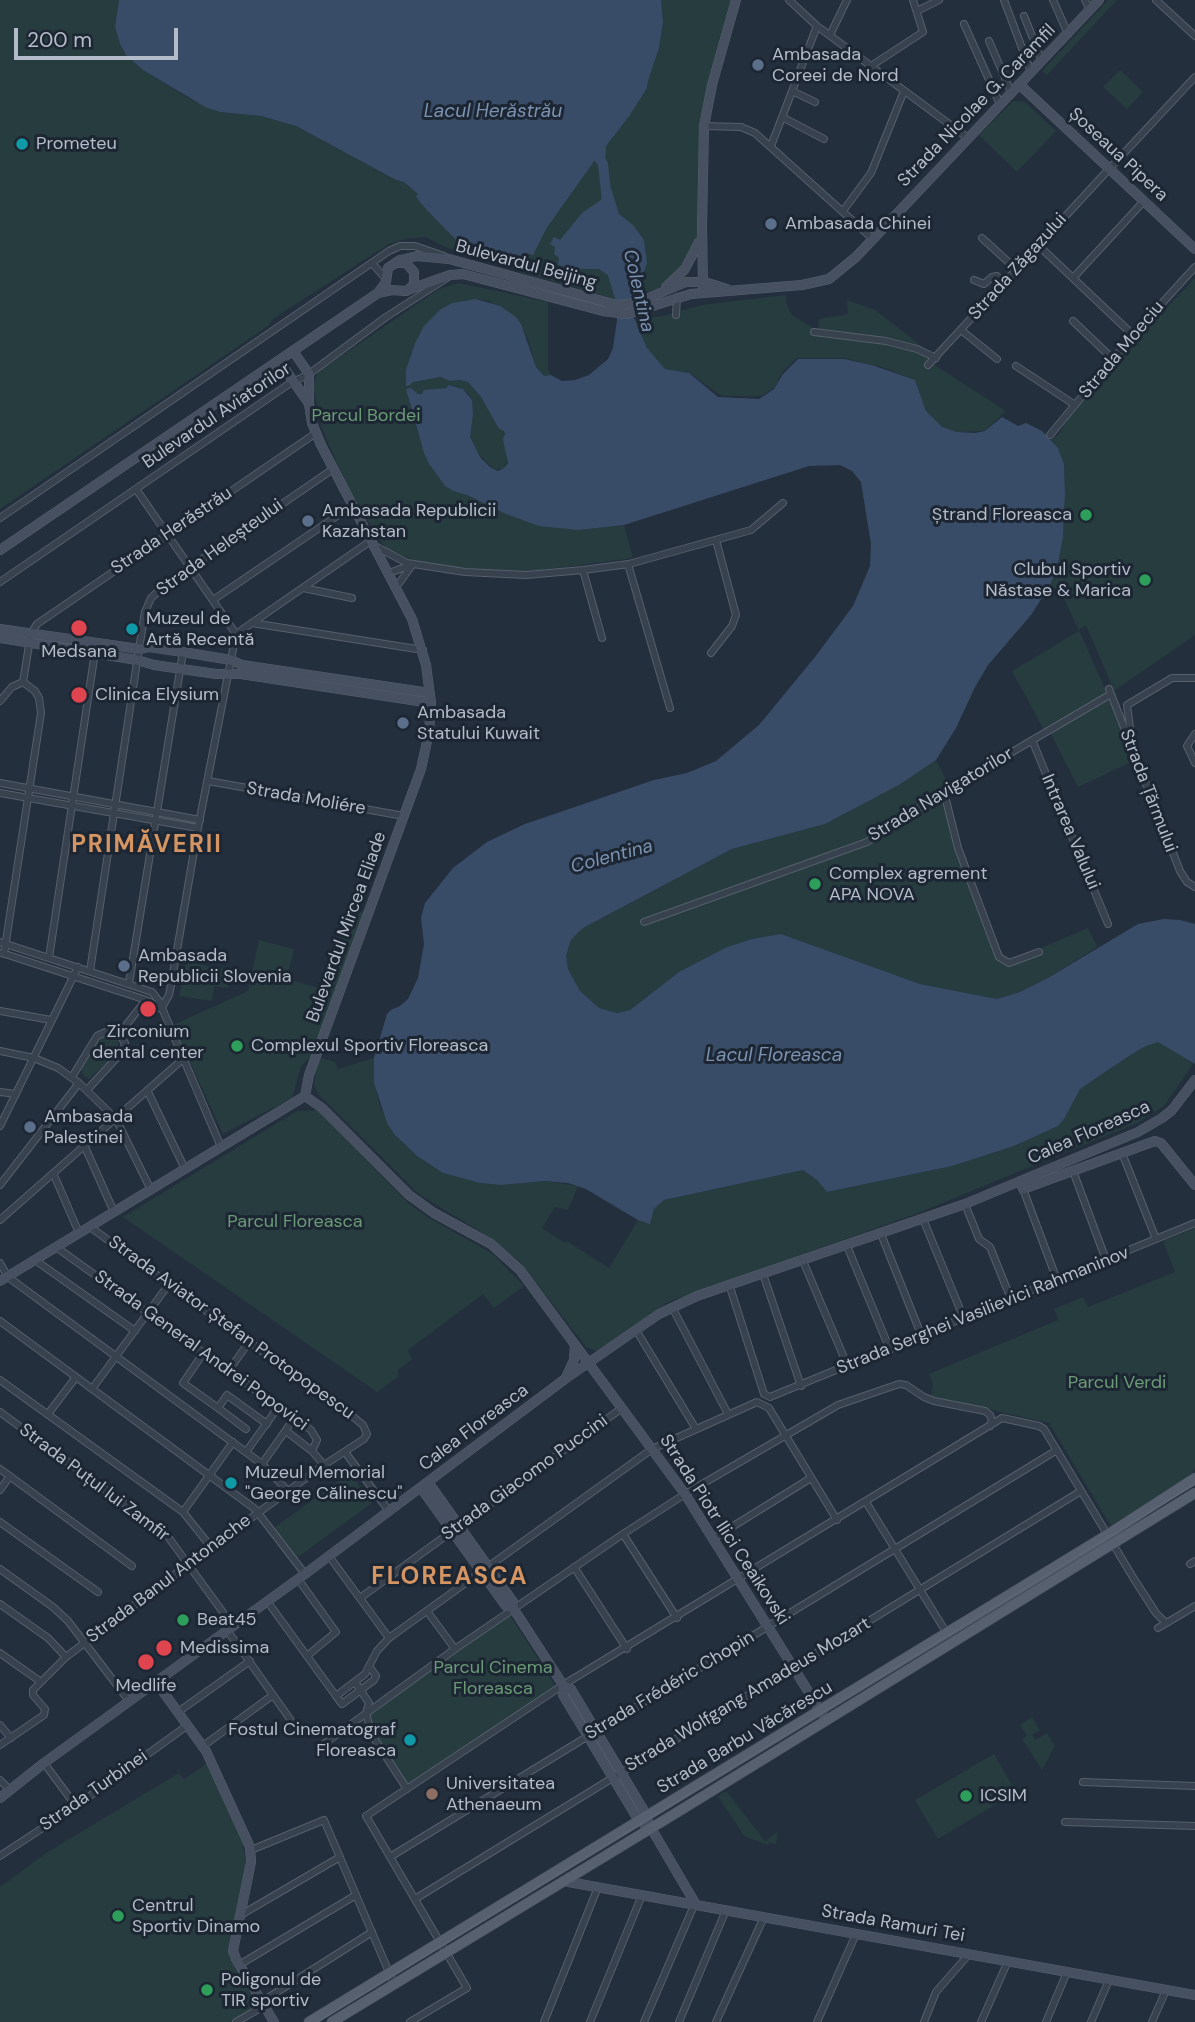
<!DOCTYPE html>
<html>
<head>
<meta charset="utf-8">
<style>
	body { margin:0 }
	#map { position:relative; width:1195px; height:2022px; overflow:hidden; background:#242f3e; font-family:"DM Sans",sans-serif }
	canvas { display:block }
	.scale { position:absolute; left:14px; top:28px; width:164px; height:32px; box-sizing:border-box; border:4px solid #b4bcc9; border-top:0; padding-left:9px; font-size:21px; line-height:24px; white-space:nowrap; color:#b4bcc9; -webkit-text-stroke:5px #1d2633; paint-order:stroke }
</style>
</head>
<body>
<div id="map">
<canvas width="1195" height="2022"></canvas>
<div class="scale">200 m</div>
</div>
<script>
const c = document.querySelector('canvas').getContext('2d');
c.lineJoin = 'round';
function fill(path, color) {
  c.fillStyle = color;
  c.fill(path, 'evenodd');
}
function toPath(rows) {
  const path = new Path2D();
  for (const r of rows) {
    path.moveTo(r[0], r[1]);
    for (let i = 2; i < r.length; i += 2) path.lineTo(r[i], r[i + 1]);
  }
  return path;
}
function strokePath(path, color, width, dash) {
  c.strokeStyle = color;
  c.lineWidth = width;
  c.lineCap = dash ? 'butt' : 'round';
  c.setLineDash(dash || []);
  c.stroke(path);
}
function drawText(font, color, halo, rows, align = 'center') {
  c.font = font + ' "DM Sans",sans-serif';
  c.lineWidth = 6;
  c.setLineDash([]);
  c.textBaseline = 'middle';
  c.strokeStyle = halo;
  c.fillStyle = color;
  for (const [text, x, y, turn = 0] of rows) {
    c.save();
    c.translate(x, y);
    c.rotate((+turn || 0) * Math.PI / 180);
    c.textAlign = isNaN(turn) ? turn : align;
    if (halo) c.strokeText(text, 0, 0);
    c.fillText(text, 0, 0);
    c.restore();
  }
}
const green = toPath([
	[0,0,119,0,115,27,120,44,126,55,143,70,191,100,220,112,261,116,296,126,395,180,404,182,418,194,464,248,459,253,425,237,404,239,389,244,274,318,268,326,0,509],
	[661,0,732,0,701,129,698,236,695,247,680,270,657,289,640,293,634,298,615,299,520,272,525,253,545,230,595,160,605,163,605,146,630,115,647,88,648,81,659,48,663,22],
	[1108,0,1117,0,1047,75,1042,71],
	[1120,70,1143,92,1127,109,1103,87],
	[1013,101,1025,102,1056,131,1017,172,979,135],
	[1195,278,1195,635,1114,691,1086,625,1079,630,1114,709,1131,762,1078,787,1049,730,1045,732,1012,671,1079,631,1061,592,1050,585,1057,569,1063,537,1065,494,1064,464,1058,448,1051,440,1059,434,1080,399],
	[459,283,548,302,548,369,551,375,544,376,536,367,528,339,516,317,489,301,476,299,420,333,410,356,413,382,441,377,468,382,481,397,499,429,504,431,508,459,504,468,494,470,474,449,470,437,473,415,472,400,467,392,459,387,450,385,446,388,418,394,411,388,412,415,429,464,445,486,453,491,467,495,519,519,579,530,624,525,633,558,518,573,487,573,425,564,387,550,362,512,340,470,322,429,313,385,318,372,439,289],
	[786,295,786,303,792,315,818,331,819,319,848,314,847,300,875,310,933,355,933,364,1006,411,985,431,957,432,942,427,933,420,926,411,915,380,882,367,844,358,797,358,782,372,775,387,761,396,722,396,689,373,665,369,661,365,647,348,634,319,662,316,702,305],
	[936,760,949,785,946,799,963,876,1006,960,1010,961,1088,928,1097,947,1048,978,1020,992,997,999,920,984,781,934,752,939,679,972,630,1010,617,1013,599,1008,580,991,568,969,566,956,571,940,583,928,732,849,825,824,899,785],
	[348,908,364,913,313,1054,301,1067,292,1098,223,1134,173,1025,248,991,259,940,294,949,287,979,322,989],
	[186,962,231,970,228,988,214,986,212,1001,179,996],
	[107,1035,114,1037,118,1041,118,1052,89,1079,84,1076,81,1070,87,1053,95,1042],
	[1158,1042,1174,1050,1193,1064,1164,1106,1137,1123,913,1215,668,1302,597,1351,586,1347,520,1262,491,1238,420,1195,319,1095,314,1085,318,1057,335,1062,338,1069,374,1058,374,1083,381,1109,395,1135,417,1156,443,1173,480,1183,501,1185,544,1181,578,1186,568,1210,555,1207,542,1228,565,1243,567,1241,609,1268,638,1220,650,1223,654,1209,664,1200,803,1170,817,1180,828,1192,952,1166,1014,1146,1058,1126,1080,1089,1129,1056,1146,1046],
	[317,1110,409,1204,429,1218,493,1254,524,1286,494,1308,483,1294,408,1350,412,1359,398,1370,398,1377,377,1392,123,1217,297,1111],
	[1195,1228,1195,1469,1187,1478,1111,1526,1049,1423,931,1396,933,1385,929,1374,1058,1320,1054,1309,1083,1297,1088,1307,1175,1272,1163,1241],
	[350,1473,372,1503,294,1560,271,1530],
	[509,1614,557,1688,408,1785,375,1735,369,1714],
	[1032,1717,1040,1730,1032,1735,1035,1740,1047,1733,1055,1746,1042,1770,1022,1739,1027,1736,1020,1725],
	[994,1754,1016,1792,938,1839,915,1800],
	[209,1762,243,1841,246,1869,229,1953,257,2007,230,2022,0,2022,0,1887,46,1853,179,1773,184,1779],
	[726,1791,765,1841,778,1831,776,1844,769,1842,768,1845,744,1836,718,1796]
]);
const water = toPath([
	[119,0,661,0,663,22,659,48,648,81,647,88,630,115,606,146,605,163,601,165,598,160,595,160,546,229,533,255,525,253,522,263,510,265,464,248,426,209,416,197,418,194,404,182,396,180,296,126,261,116,220,112,205,107,143,70,126,55,120,44,115,27],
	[611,188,619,214,633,225,644,240,647,263,634,298,634,318,647,348,665,369,689,373,718,397,759,399,774,389,783,374,798,359,844,359,872,365,915,380,926,411,942,427,957,432,975,433,985,431,1002,417,1018,426,1026,423,1042,431,1058,448,1064,464,1065,494,1063,537,1057,569,1050,585,1031,615,988,665,975,687,956,728,936,760,899,785,825,824,732,849,583,928,571,940,566,956,568,969,580,991,599,1008,617,1013,630,1010,679,972,725,948,752,939,781,934,920,984,997,999,1020,992,1048,978,1138,924,1164,919,1180,920,1195,924,1195,1064,1158,1042,1146,1046,1129,1056,1080,1089,1064,1119,1058,1126,1014,1146,952,1166,827,1192,817,1180,803,1170,664,1200,654,1209,650,1224,638,1220,586,1189,568,1183,544,1181,501,1185,480,1183,443,1173,417,1156,395,1135,387,1123,374,1083,374,1058,387,1014,391,1010,400,1006,408,999,418,978,424,944,421,918,425,903,453,868,487,842,525,824,654,780,687,773,716,761,759,725,815,657,853,606,870,566,871,544,861,482,852,471,840,465,809,466,624,525,579,530,539,526,506,514,467,495,453,491,445,486,429,464,424,453,406,389,411,388,418,394,422,394,424,390,446,388,449,385,463,389,472,400,473,415,470,437,480,457,491,468,498,471,504,468,508,463,503,439,505,434,504,431,499,429,481,397,468,382,459,380,450,381,441,377,413,382,410,385,406,386,406,370,415,343,424,326,440,310,452,303,476,299,500,306,516,317,521,324,536,367,544,376,551,375,562,381,575,380,589,375,608,359,613,348,617,320,615,299,608,275,599,269,571,269,558,265,559,258,554,254,555,247,550,244,554,237,560,240,582,213,601,200,605,189]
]);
const river = toPath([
	[597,155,603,164,607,201]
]);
const street = toPath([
	[789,0,817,26,968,138],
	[1004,0,1031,72],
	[1053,0,1068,34],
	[1085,0,1090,10],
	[1156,0,1195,36],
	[917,11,939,0],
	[1024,16,1042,61],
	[964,24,1000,104],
	[830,35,847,0],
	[989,41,1011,92],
	[871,66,923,32,913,0],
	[792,91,815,102],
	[782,117,824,139],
	[704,126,741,127,755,133,873,239],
	[771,146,817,26],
	[1112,166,1195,77],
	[843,211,871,173,904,91],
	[982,238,1016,269],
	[1038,245,1133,335],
	[372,263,385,278],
	[1073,278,1144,201],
	[974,280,984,284,992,277,997,276,1004,283],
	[676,315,677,297],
	[1073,321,1113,359],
	[961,330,997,359],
	[814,332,886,341,917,349,936,358],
	[928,365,1109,169],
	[1016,366,1075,405],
	[1050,435,1133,335,1195,267],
	[136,489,236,634],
	[0,518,389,251,400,246,415,246,444,256],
	[375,546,407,563,465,572,526,575,583,570,629,564,751,530,783,503],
	[628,564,670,708],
	[583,570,602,638],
	[389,573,411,565],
	[0,582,289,384,309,374,386,317,447,278],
	[397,586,413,564],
	[303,588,352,598],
	[213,600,353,505],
	[252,623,423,650],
	[711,653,732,626,736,615,716,540],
	[23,682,31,633,37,624,316,433],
	[1109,689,1180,871,1187,882,1195,887],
	[0,701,12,687,23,682],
	[1195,734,1187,746,1195,763],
	[1032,740,1108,924],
	[1132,743,1127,705,1172,678,1195,678],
	[208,781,404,816],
	[0,783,200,820],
	[944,792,958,848,999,957,1009,963,1039,952],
	[0,793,198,828],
	[644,922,867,842,944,792,1111,694],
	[0,942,152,992,159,1001,221,1147],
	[2,953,146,1000,161,1009],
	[4,954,41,713,39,698,35,691,23,682],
	[49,958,95,652],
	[90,971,139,649,145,612,151,598,167,583,333,469],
	[129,983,183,652],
	[161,1009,169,995,171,985,198,828,236,634,372,540],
	[0,1011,51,1020],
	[119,1034,146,1000],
	[0,1051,34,1058,58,1068,79,1083,116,1119,151,1190],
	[72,1077,97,1036,110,1030,119,1034,125,1043,123,1051,87,1090],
	[0,1092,16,1094],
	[148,1092,185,1169],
	[0,1126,78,967],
	[85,1147,114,1212],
	[1122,1153,1156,1239],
	[1073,1171,1106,1260],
	[54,1175,79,1233],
	[0,1185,79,1083],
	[1023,1189,1057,1280],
	[965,1204,979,1239,990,1247,1011,1299],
	[923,1219,964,1319],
	[0,1220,183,1059],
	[881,1234,922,1337],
	[847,1246,890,1350],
	[56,1247,311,1430,317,1440,312,1451,324,1465],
	[35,1260,135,1331],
	[803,1261,848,1367],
	[0,1263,8,1277,262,1464,288,1491],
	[763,1274,801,1386],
	[729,1284,764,1394,770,1397,1195,1223],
	[672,1307,728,1414],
	[0,1321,255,1509,305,1574],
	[636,1330,696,1429],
	[204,1352,183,1383,218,1408,227,1395,267,1424],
	[229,1370,249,1342],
	[0,1380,183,1512,211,1547],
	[92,1389,169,1284],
	[218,1408,246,1429],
	[0,1412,166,1534,233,1626],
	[48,1414,76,1377],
	[286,1431,312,1451],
	[246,1452,279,1406],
	[345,1452,389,1511],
	[262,1464,295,1417],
	[0,1469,132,1566],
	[0,1490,10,1476],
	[866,1502,946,1632],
	[183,1512,233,1442],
	[0,1522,98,1592],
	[623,1534,677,1618],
	[714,1538,811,1478],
	[329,1556,389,1638],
	[1190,1564,1195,1561],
	[574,1567,627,1649],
	[0,1569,53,1607,68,1621,129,1701],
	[298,1579,336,1632,307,1656],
	[360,1598,622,1408],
	[267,1601,336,1696,365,1674,377,1651,389,1638,652,1449,757,1402,769,1408,837,1520],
	[0,1604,48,1638,66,1657],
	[427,1611,455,1649],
	[1158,1628,1195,1606],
	[227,1630,290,1719],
	[0,1653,41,1682],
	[355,1682,369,1703,366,1713,372,1735,407,1789],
	[336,1696,342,1704,374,1680,376,1676,369,1666],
	[178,1712,250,1661],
	[0,1725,11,1738],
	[0,1745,44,1715,45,1709,33,1695,33,1690,66,1657,211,1547,324,1465,364,1439,367,1434,363,1425,352,1416,90,1227],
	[203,1746,273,1695],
	[321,1746,455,1649,623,1534,685,1494,838,1405,899,1384,906,1385,924,1397,934,1401,985,1411,990,1415,992,1421,990,1426],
	[44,1763,76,1806],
	[0,1780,9,1789],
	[1083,1782,1195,1786],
	[1065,1822,1195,1826],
	[251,1850,324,1820,394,1984],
	[0,1856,76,1806,188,1725],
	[390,1857,1057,1450],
	[415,1899,1081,1491],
	[239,1916,340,1857],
	[239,1965,356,1895],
	[236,2022,257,2010,266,1999,372,1932],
	[410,2022,467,1988,366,1816,563,1685,1002,1418,1039,1426,1044,1429,1134,1579,1156,1613,1166,1623],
	[544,2022,598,1887],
	[590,2022,642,1895],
	[644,2022,695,1903],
	[679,2022,726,1910],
	[716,2022,764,1917],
	[817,2022,856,1934],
	[924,2022,936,1992,969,1954],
	[981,2022,1008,1961],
	[1046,2022,1067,1972],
	[1091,2022,1109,1980],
	[1152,2022,1166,1990]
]);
const secondary = toPath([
	[1019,84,1195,249],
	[395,263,406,263,414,272,414,284,407,291],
	[666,287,685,269,699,242],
	[703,288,702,226,704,126,712,85,736,0],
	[378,293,392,290,405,291,450,275,463,274,603,311,627,314,691,294,802,285,829,279,856,257,1099,0],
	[293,351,309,374,309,404,312,423,321,445,412,619,426,665,431,703,429,732,421,769,309,1075,305,1096],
	[279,361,308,402],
	[0,550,378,293,386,282,388,268,400,260,417,256,449,259,617,305,636,303,686,282,705,282,727,289],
	[0,629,139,649,149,647,183,652,231,660,242,665,430,693],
	[0,638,137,660,154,665,216,674,241,674,431,703],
	[305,1096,322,1108,409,1195,434,1213,491,1244,520,1270,685,1494,823,1715],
	[1020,1181,1023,1189,1155,1141,1161,1143,1195,1185],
	[0,1281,305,1096],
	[567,1375,574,1360,575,1345],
	[428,1482,513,1602,513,1608,563,1685,571,1689,643,1809,651,1828,695,1903],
	[421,1488,506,1606,513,1608],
	[156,1682,206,1751,250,1847,251,1862,233,1951,236,1959,274,2022],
	[563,1685,563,1695,639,1821,644,1824],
	[0,1798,44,1763,305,1574,565,1379,659,1314,697,1296,965,1204,1138,1132,1162,1118,1172,1110,1195,1080],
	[563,1881,1195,1995]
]);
const primary = toPath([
	[309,2022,1107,1535,1195,1478],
	[332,2022,676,1813,1195,1493]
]);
const tram = toPath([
	[317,2022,1195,1484]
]);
const markers = [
	[758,65,7,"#5c6f8a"],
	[22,144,7,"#0f9aa8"],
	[771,224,7,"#5c6f8a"],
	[1086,515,7,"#2e9e5b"],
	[308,521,7,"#5c6f8a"],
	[1145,580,7,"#2e9e5b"],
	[79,628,9,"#e0444e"],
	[132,629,7,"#0f9aa8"],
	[79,695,9,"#e0444e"],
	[403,723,7,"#5c6f8a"],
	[815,884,7,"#2e9e5b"],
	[124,966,7,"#5c6f8a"],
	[148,1009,9,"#e0444e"],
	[237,1046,7,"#2e9e5b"],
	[30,1127,7,"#5c6f8a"],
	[231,1483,7,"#0f9aa8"],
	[183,1620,7,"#2e9e5b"],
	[164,1648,9,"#e0444e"],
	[146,1662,9,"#e0444e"],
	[410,1740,7,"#0f9aa8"],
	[432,1794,7,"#8d6e63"],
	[966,1796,7,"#2e9e5b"],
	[118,1916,7,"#2e9e5b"],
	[207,1990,7,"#2e9e5b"]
];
const poiNames = [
	["Ambasada",772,55],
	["Coreei de Nord",772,76],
	["Prometeu",36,144],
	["Ambasada Chinei",785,224],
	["Ambasada Republicii",322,511],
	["Kazahstan",322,532],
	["Ștrand Floreasca",1072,515,"right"],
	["Clubul Sportiv",1131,570,"right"],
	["Năstase & Marica",1131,591,"right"],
	["Muzeul de",146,619],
	["Artă Recentă",146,640],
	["Medsana",79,652,"center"],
	["Clinica Elysium",95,695],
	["Ambasada",417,713],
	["Statului Kuwait",417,734],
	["Complex agrement",829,874],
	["APA NOVA",829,895],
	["Ambasada",138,956],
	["Republicii Slovenia",138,977],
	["Zirconium",148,1032,"center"],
	["dental center",148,1053,"center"],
	["Complexul Sportiv Floreasca",251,1046],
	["Ambasada",44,1117],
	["Palestinei",44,1138],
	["Muzeul Memorial",245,1473],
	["\"George Călinescu\"",245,1494],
	["Beat45",197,1620],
	["Medissima",180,1648],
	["Medlife",146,1686,"center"],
	["Fostul Cinematograf",396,1730,"right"],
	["Floreasca",396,1751,"right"],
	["Universitatea",446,1784],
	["Athenaeum",446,1805],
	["ICSIM",980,1796],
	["Centrul",132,1906],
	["Sportiv Dinamo",132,1927],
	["Poligonul de",221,1980],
	["TIR sportiv",221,2001]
];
const streetNames = [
	["Strada Nicolae G. Caramfil",977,106,-46],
	["Șoseaua Pipera",1118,155,43],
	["Bulevardul Beijing",526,265,15],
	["Strada Zăgazului",1018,267,-48],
	["Strada Moeciu",1122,350,-50],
	["Bulevardul Aviatorilor",217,416,-34],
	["Strada Herăstrău",172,531,-34],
	["Strada Heleșteului",220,548,-36],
	["Strada Țărmului",1148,791,69],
	["Strada Navigatorilor",941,795,-31],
	["Strada Moliére",306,799,10],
	["Intrarea Valului",1070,832,67],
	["Bulevardul Mircea Eliade",347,927,-70],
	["Calea Floreasca",1089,1133,-24],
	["Strada Serghei Vasilievici Rahmaninov",983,1311,-22],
	["Strada Aviator Ștefan Protopopescu",231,1328,36],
	["Strada General Andrei Popovici",201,1351,36],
	["Calea Floreasca",474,1428,-37],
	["Strada Giacomo Puccini",525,1478,-36],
	["Strada Puțul lui Zamfir",94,1483,37],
	["Strada Piotr Ilici Ceaikovski",724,1530,57],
	["Strada Banul Antonache",169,1579,-37],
	["Strada Frédéric Chopin",670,1686,-31],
	["Strada Wolfgang Amadeus Mozart",748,1695,-31],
	["Strada Barbu Văcărescu",745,1738,-31],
	["Strada Turbinei",94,1791,-35],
	["Strada Ramuri Tei",893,1924,10]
];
const parkNames = [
	["Parcul Bordei",366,416],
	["Parcul Floreasca",295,1222],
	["Parcul Verdi",1117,1383],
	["Parcul Cinema",493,1668],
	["Floreasca",493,1689]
];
const waterNames = [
	["Lacul Herăstrău",493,112],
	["Colentina",638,291,77],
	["Colentina",612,857,-15],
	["Lacul Floreasca",774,1056]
];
const districtNames = [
	["PRIMĂVERII",147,846],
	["FLOREASCA",450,1578]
];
fill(green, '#263c3f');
fill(water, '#394c67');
strokePath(river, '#394c67', 10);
strokePath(street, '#565f6c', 8);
strokePath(secondary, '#565f6c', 10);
strokePath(primary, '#414a57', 11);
strokePath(street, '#38414e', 6);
strokePath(secondary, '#465061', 9);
strokePath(primary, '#56606e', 10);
strokePath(tram, '#5a6575', 2);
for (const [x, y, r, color] of markers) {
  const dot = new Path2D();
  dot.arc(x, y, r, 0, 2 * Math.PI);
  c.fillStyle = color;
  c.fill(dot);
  strokePath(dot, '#1d2633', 2.5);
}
drawText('18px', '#b4bcc9', '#1d2633', poiNames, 'left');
drawText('18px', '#b4bcc9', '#1d2633', streetNames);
drawText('18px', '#6b9a76', '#1d2633', parkNames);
drawText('italic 19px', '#7c92b1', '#1d2633', waterNames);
c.letterSpacing = '2px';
drawText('bold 24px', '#d59563', '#1d2633', districtNames);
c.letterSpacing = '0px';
</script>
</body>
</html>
